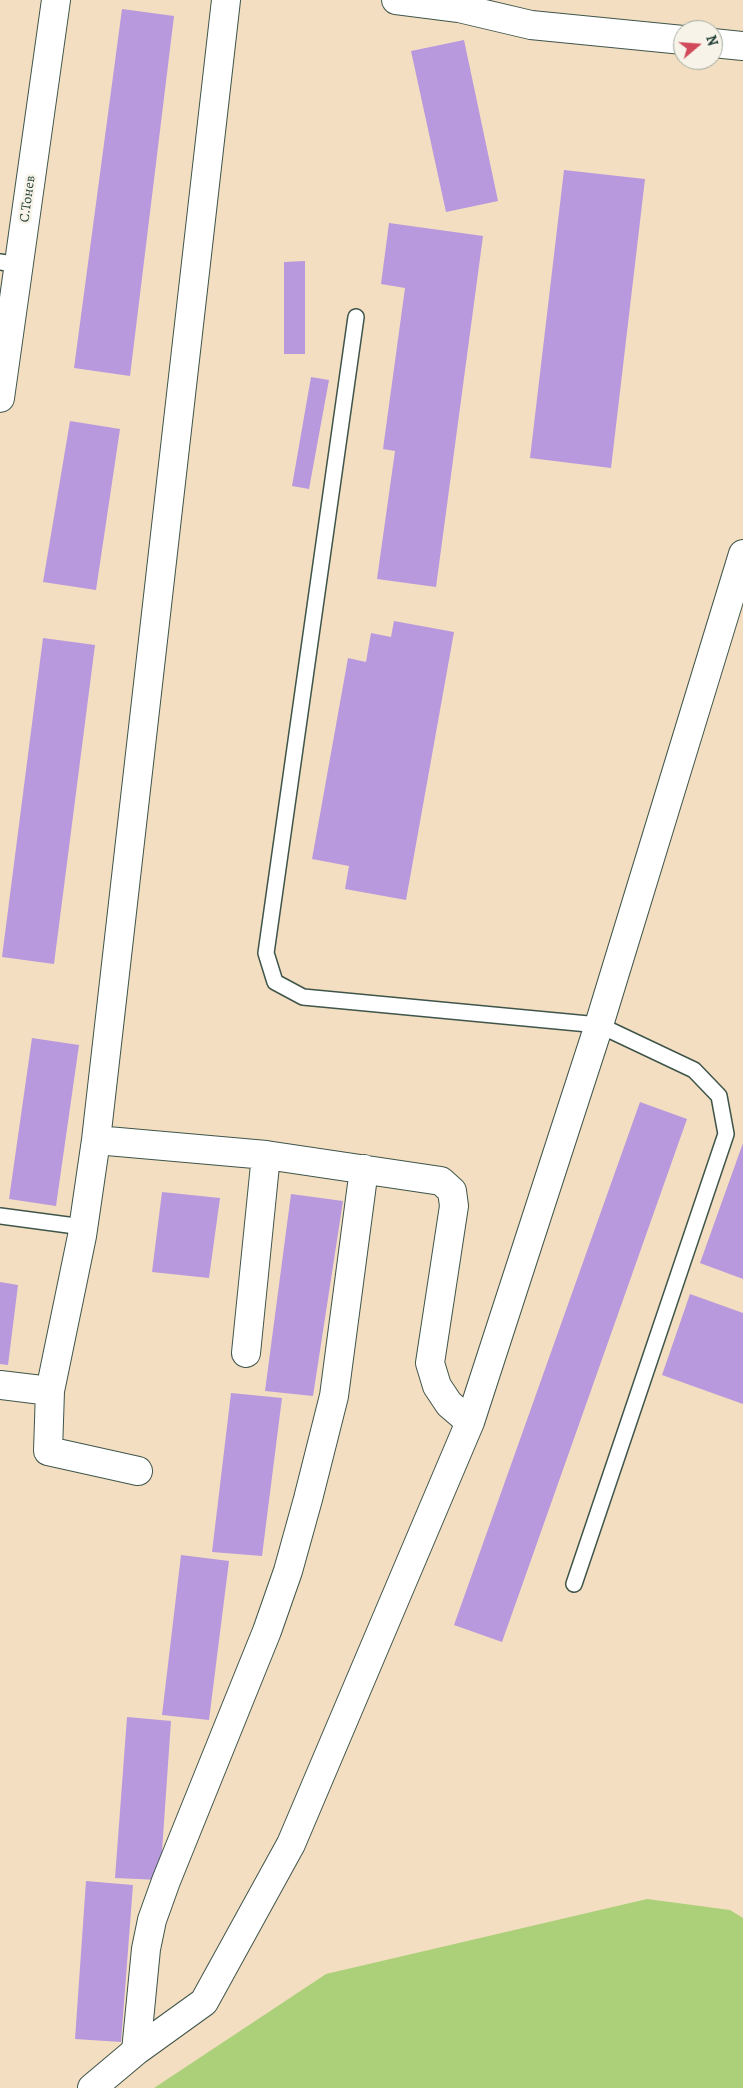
<!DOCTYPE html>
<html>
<head>
<meta charset="utf-8">
<style>
	body { margin:0 }
	#map { position:relative; width:743px; height:2088px; overflow:hidden; background:#f3dec2; font-family:Alegreya,serif }
	canvas { display:block }
	.north { position:absolute; left:673px; top:20px; width:50px; height:50px; box-sizing:border-box; background:#f7f3e8; border:1px solid #a1aaa0; border-radius:50%; rotate:72deg; font-size:14px; font-weight:700; line-height:20px; text-align:center; color:#1f3d34 }
	.north::after { content:''; display:block; margin:auto; width:18px; height:22px; background:#d1495b; clip-path:polygon(50% 0,100% 100%,50% 72%,0 100%) }
</style>
</head>
<body>
<div id="map">
<canvas width="743" height="2088"></canvas>
<div class="north">N</div>
</div>
<script>
const c = document.querySelector('canvas').getContext('2d');
c.lineJoin = 'round';
function fill(path, color) {
  c.fillStyle = color;
  c.fill(path, 'evenodd');
}
function toPath(rows) {
  const path = new Path2D();
  for (const r of rows) {
    path.moveTo(r[0], r[1]);
    for (let i = 2; i < r.length; i += 2) path.lineTo(r[i], r[i + 1]);
  }
  return path;
}
function strokePath(path, color, width, dash) {
  c.strokeStyle = color;
  c.lineWidth = width;
  c.lineCap = dash ? 'butt' : 'round';
  c.setLineDash(dash || []);
  c.stroke(path);
}
function drawText(font, color, halo, rows, align = 'center') {
  c.font = font + ' Alegreya,serif';
  c.lineWidth = 5;
  c.setLineDash([]);
  c.textBaseline = 'middle';
  c.strokeStyle = halo;
  c.fillStyle = color;
  for (const [text, x, y, turn = 0] of rows) {
    c.save();
    c.translate(x, y);
    c.rotate((+turn || 0) * Math.PI / 180);
    c.textAlign = isNaN(turn) ? turn : align;
    if (halo) c.strokeText(text, 0, 0);
    c.fillText(text, 0, 0);
    c.restore();
  }
}
const green = toPath([
	[647,1899,730,1910,743,1918,743,2088,154,2088,326,1974]
]);
const building = toPath([
	[122,9,174,16,130,376,74,368],
	[464,40,498,201,446,212,411,51],
	[564,170,645,179,611,468,530,458],
	[389,223,483,236,436,587,377,579,395,451,383,449,405,288,381,284],
	[305,261,305,354,284,354,284,262],
	[311,377,329,380,309,489,292,486],
	[70,421,120,429,96,590,43,582],
	[394,621,454,632,406,900,345,889,349,866,312,859,348,658,366,662,371,633,391,637],
	[43,638,95,645,54,964,2,957],
	[32,1038,79,1045,56,1206,9,1199],
	[640,1102,687,1119,502,1642,454,1625],
	[743,1143,743,1279,700,1263],
	[162,1192,220,1198,209,1278,152,1272],
	[291,1194,343,1201,313,1396,265,1391],
	[0,1282,18,1285,8,1365,0,1364],
	[690,1294,743,1313,743,1404,662,1375],
	[231,1393,282,1398,262,1556,212,1552],
	[181,1555,229,1561,209,1720,162,1715],
	[127,1717,171,1721,160,1880,115,1878],
	[86,1881,133,1885,121,2042,75,2039]
]);
const service = toPath([
	[0,262,19,265],
	[356,317,266,953,275,982,303,997,599,1025,694,1070,719,1096,726,1134,574,1584],
	[0,1216,83,1227]
]);
const minor = toPath([
	[396,0,459,8,531,25,683,40],
	[713,43,743,46],
	[0,398,56,0],
	[96,1140,266,1155,441,1181,452,1191,454,1206,430,1363,437,1386,449,1404,470,1422],
	[246,1353,266,1155],
	[0,1385,50,1391],
	[138,1471,48,1451,50,1391,82,1236,96,1140,226,0],
	[136,2051,146,1949,152,1920,166,1881,267,1631,288,1571,308,1499,334,1396,364,1169],
	[92,2088,136,2051,204,2002,291,1844,470,1422,599,1025,743,554]
]);
const streetNames = [
	["С.Тонев",28,199,-82]
];
fill(green, '#acd079');
fill(building, '#b899dd');
strokePath(service, '#3f5549', 18);
strokePath(minor, '#3f5549', 30);
strokePath(service, '#fff', 15);
strokePath(minor, '#fff', 28);
drawText('14px', '#1f3d34', '#f7f3e8', streetNames);
</script>
</body>
</html>
